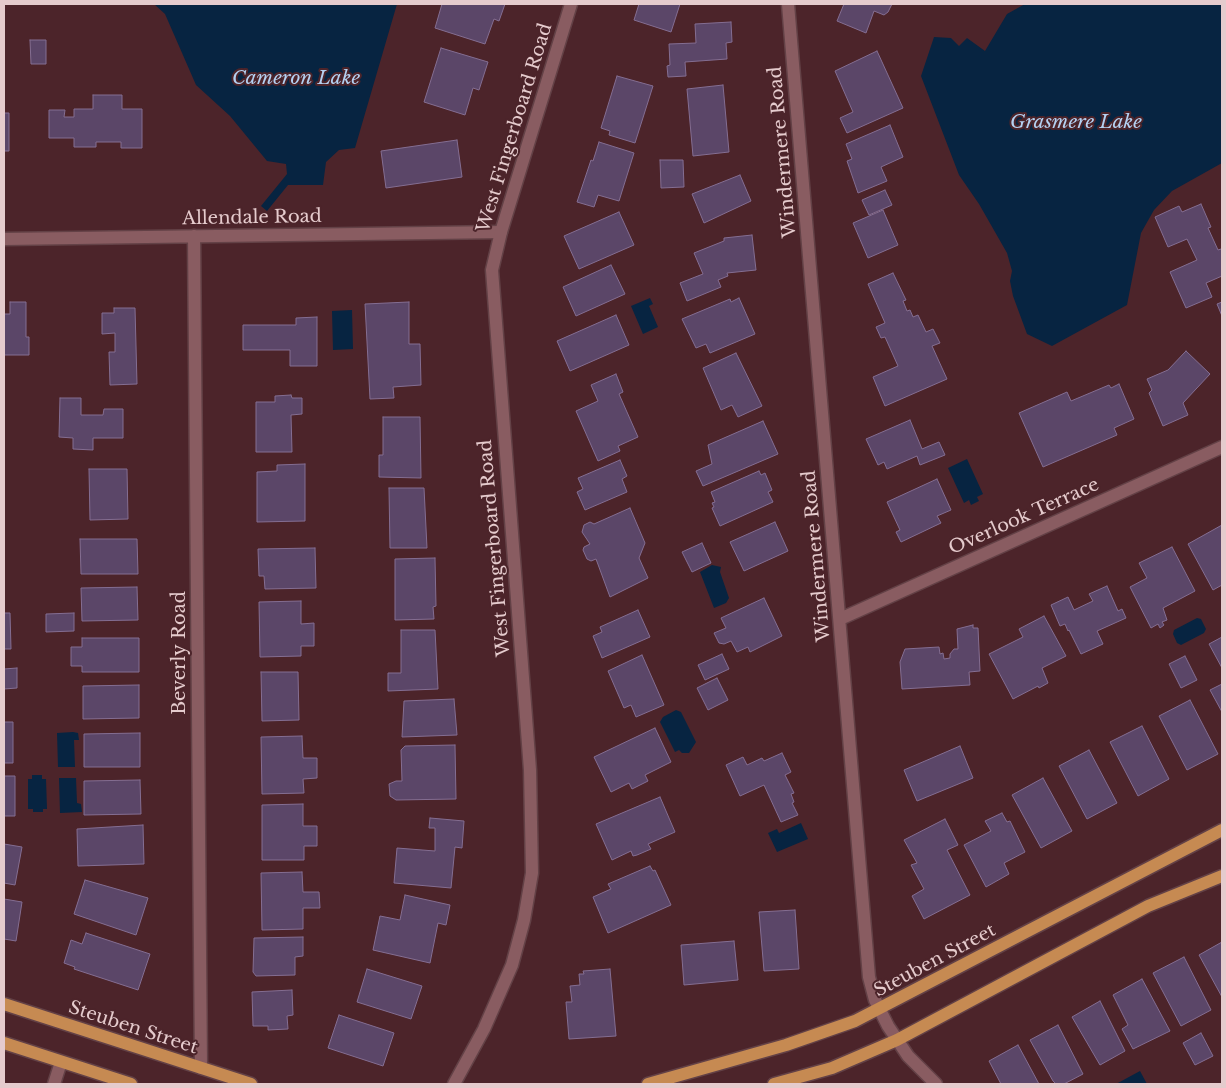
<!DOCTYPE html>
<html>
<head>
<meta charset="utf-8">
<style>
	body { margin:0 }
	#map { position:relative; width:1226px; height:1088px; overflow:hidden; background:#4c242a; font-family:"Libre Baskerville",serif }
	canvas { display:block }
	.frame { position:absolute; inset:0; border:5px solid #e5cbcd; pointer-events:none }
</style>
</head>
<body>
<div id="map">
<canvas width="1226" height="1088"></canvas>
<div class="frame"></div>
</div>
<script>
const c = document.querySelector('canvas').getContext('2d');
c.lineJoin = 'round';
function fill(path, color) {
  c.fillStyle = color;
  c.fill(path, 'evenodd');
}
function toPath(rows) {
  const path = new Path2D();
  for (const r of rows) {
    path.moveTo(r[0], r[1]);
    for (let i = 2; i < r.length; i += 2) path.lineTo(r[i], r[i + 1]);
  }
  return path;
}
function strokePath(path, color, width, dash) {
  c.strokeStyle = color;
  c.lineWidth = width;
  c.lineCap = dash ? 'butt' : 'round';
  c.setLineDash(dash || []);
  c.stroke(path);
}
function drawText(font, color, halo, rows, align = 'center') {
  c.font = font + ' "Libre Baskerville",serif';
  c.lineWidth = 4;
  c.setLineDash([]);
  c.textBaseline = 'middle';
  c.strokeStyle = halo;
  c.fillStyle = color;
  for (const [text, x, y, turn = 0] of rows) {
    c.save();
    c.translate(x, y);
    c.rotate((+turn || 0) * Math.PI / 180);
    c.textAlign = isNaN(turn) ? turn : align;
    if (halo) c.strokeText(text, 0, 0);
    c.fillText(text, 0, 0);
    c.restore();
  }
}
const water = toPath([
	[154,4,397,4,355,148,339,150,326,162,323,185,288,185,267,211,261,206,287,174,286,164,267,161,230,116,196,85,165,14],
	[1025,4,1222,4,1222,163,1172,191,1154,210,1141,233,1127,305,1052,346,1027,334,1013,296,1010,281,1012,271,1007,253,979,204,959,175,921,76,934,37,951,38,959,46,967,38,985,51,1007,14],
	[650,298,653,304,649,306,658,327,643,334,631,306],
	[352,310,353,349,333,350,332,311],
	[967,459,983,494,977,497,979,501,971,505,969,500,964,503,948,468],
	[712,565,721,567,720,572,729,598,726,603,714,608,700,572],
	[1197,618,1201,619,1206,629,1204,633,1181,645,1177,643,1173,634,1174,630],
	[676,710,681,712,696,742,689,753,682,753,679,750,675,752,660,722,663,717],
	[73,732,78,733,79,740,74,740,75,767,58,767,57,733],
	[32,775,42,775,42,779,46,779,47,809,43,809,43,812,33,812,33,809,28,809,28,779,32,779],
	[59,778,76,778,77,803,81,804,82,812,60,813],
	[801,823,808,839,777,852,768,833,777,829,779,833],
	[1140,1071,1147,1084,1116,1084]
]);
const building = toPath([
	[442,4,505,4,499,21,494,19,485,44,435,28,442,4],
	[639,4,680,4,671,32,634,20,639,4],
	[844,4,892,4,888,12,884,15,874,11,866,33,837,21,844,4],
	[731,22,732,42,726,43,727,59,685,62,686,76,668,77,667,66,670,65,669,44,696,43,695,24,731,22],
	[30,40,46,40,46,64,31,64,30,40],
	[441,48,488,62,479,90,473,88,465,115,424,102,441,48],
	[877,51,903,108,847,133,840,118,853,112,835,71,877,51],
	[617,76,653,86,635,143,609,135,610,131,601,128,617,76],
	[723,85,729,152,693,156,687,89,723,85],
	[93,95,122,95,122,109,142,109,142,148,121,148,121,142,96,142,96,147,74,147,74,138,49,138,49,110,65,110,64,117,74,117,74,109,93,109,93,95],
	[4,113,9,113,9,151,4,151,4,113],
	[890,125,903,157,881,167,887,181,858,193,847,161,852,159,846,144,890,125],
	[457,140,462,177,386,188,381,151,457,140],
	[599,142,634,153,619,201,598,195,594,207,577,202,591,160,593,161,599,142],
	[660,160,683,160,684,187,661,188,660,160],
	[740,175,751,201,704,223,692,194,740,175],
	[885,190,892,205,869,215,862,200,885,190],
	[1201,204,1211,227,1208,228,1218,250,1221,249,1222,251,1222,276,1206,283,1212,297,1186,308,1170,272,1197,260,1187,239,1168,247,1155,217,1179,206,1182,212,1201,204],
	[883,210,898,245,868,258,853,223,883,210],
	[619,212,634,245,579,269,564,236,619,212],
	[752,235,756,270,727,273,728,276,718,280,721,287,687,301,680,283,703,274,694,253,724,241,724,238,752,235],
	[611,265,625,294,576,316,563,287,611,265],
	[893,273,906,300,903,301,907,311,910,310,913,317,918,315,926,332,933,329,940,343,932,346,947,379,885,406,873,377,898,366,885,337,881,338,876,327,885,323,868,284,893,273],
	[739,298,755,334,710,353,706,344,696,348,682,319,730,299,731,302,739,298],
	[10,302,26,302,26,337,29,337,29,355,4,355,4,314,10,314,10,302],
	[409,302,409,344,420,344,421,385,393,387,394,398,370,399,365,304,409,302],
	[1222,302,1222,316,1217,304,1222,302],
	[114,308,135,308,137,384,110,385,109,352,115,352,115,333,102,334,102,313,114,313,114,308],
	[616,315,629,345,570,371,557,341,616,315],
	[317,317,317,366,290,366,290,350,243,350,243,325,296,325,296,318,317,317],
	[1186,351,1210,374,1183,403,1188,415,1163,426,1149,393,1152,390,1147,379,1168,370,1186,351],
	[736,353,762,406,738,417,732,405,721,410,703,368,736,353],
	[616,374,623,392,619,394,638,437,618,446,620,451,598,461,576,411,598,401,591,385,616,374],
	[1119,384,1134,419,1114,428,1117,435,1043,467,1019,413,1067,392,1071,401,1109,385,1111,388,1119,384],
	[291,395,292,398,302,398,302,414,291,415,292,452,256,452,256,402,275,402,275,396,291,395],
	[60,398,81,398,81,415,103,415,104,409,123,409,123,438,93,438,93,450,73,449,73,438,59,437,60,398],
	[383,417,420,417,421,478,379,477,379,455,383,455,383,417],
	[910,420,922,449,939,442,945,455,920,465,917,456,887,469,884,462,878,465,866,439,910,420],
	[763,421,778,454,703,486,696,471,712,464,708,445,763,421],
	[620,460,627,476,622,479,627,492,585,510,577,492,583,489,578,478,620,460],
	[305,464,305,521,257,522,257,472,277,471,277,465,305,464],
	[89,469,127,469,128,519,90,520,89,469],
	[759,471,761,475,765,473,772,490,768,492,773,502,720,526,712,508,714,507,712,503,715,502,711,492,759,471],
	[937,479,951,510,937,516,941,523,901,542,896,532,900,530,887,502,937,479],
	[389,488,424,488,427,548,390,548,389,488],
	[630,508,645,543,639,558,648,578,610,597,596,559,591,561,587,559,583,550,584,547,590,544,582,532,584,525,590,522,594,524,630,508],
	[775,522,788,551,744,571,730,542,775,522],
	[1222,525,1222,585,1213,590,1188,544,1222,525],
	[80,539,137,539,138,574,81,574,80,539],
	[702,543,711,563,692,572,682,552,702,543],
	[1172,547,1195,591,1163,608,1167,620,1162,622,1164,625,1160,628,1158,624,1151,628,1130,587,1147,578,1139,563,1172,547],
	[315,548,316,588,265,589,264,576,259,576,258,549,315,548],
	[435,558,436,606,433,607,434,619,395,620,395,559,435,558],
	[1107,586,1118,611,1122,609,1126,618,1097,631,1103,644,1081,654,1069,630,1068,631,1065,624,1060,626,1051,605,1068,597,1074,610,1093,601,1089,594,1107,586],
	[137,587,138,620,82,621,81,588,137,587],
	[764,598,782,636,750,652,748,647,737,652,731,641,724,644,719,643,714,633,726,628,721,618,764,598],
	[301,601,301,624,314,623,314,646,301,646,301,656,260,657,259,602,301,601],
	[638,610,650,637,602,658,593,636,602,632,600,627,638,610],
	[4,613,10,613,11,649,4,649,4,613],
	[74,613,74,631,46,632,46,614,74,613],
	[1044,616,1066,656,1042,668,1048,683,1039,688,1038,686,1013,699,989,654,1023,637,1019,629,1044,616],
	[973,625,973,628,978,628,980,671,969,672,970,685,902,689,900,662,905,649,939,647,940,654,943,653,944,659,950,658,950,654,954,649,958,649,957,629,973,625],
	[401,630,435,630,438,689,388,691,388,673,401,673,401,630],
	[1222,637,1222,668,1209,644,1222,637],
	[82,638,139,638,139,672,82,672,82,666,71,666,71,647,82,647,82,638],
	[722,654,729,669,705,680,698,665,722,654],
	[642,655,664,705,636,717,631,705,624,708,608,671,642,655],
	[1185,656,1197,680,1181,688,1169,664,1185,656],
	[17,668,17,688,4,689,4,669,17,668],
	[261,672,298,672,299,720,262,721,261,672],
	[717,678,728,700,708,710,697,688,717,678],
	[1222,684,1222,712,1210,690,1222,684],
	[139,685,139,718,83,719,83,686,139,685],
	[454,699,457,735,402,737,404,701,454,699],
	[1190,700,1218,754,1187,770,1159,716,1190,700],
	[4,722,13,722,13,763,4,763,4,722],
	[1142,726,1169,779,1138,796,1110,742,1142,726],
	[655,728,671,762,645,775,648,781,632,789,629,783,611,792,594,757,655,728],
	[140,733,140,767,84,767,84,734,140,733],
	[302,736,303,758,317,758,317,778,303,779,304,793,262,794,261,737,302,736],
	[455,745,456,799,396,800,390,796,389,784,396,781,402,781,401,750,405,746,455,745],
	[960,746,973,778,917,801,904,770,960,746],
	[1089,750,1117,803,1087,819,1059,766,1089,750],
	[782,753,791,772,785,775,794,793,791,794,794,802,792,803,798,815,781,822,764,785,740,796,726,765,743,757,747,765,762,758,764,761,782,753],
	[4,776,15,776,15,816,4,816,4,776],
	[1043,778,1072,831,1041,848,1012,795,1043,778],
	[140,780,141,814,84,815,84,781,140,780],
	[660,797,675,832,648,844,651,849,637,855,633,856,631,851,612,860,596,824,660,797],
	[303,804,303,826,317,826,317,846,304,846,304,860,262,860,262,805,303,804],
	[1002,813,1007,822,1010,821,1025,852,1004,863,1009,874,986,887,964,845,991,831,985,821,1002,813],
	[430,818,464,821,462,848,455,847,451,888,394,883,397,848,435,851,435,828,429,828,430,818],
	[945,819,958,845,947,850,970,895,924,919,912,896,924,889,911,865,917,863,904,840,945,819],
	[143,825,144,864,78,866,77,829,143,825],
	[4,844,22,847,15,885,4,883,4,844],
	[650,866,653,871,655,870,671,905,608,933,593,897,611,889,608,884,650,866],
	[302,872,303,892,319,892,320,908,303,908,303,929,262,930,261,873,302,872],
	[85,880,148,898,136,935,74,914,85,880],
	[405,895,450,905,446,925,438,923,430,963,373,950,380,916,400,920,405,895],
	[4,899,22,902,16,941,4,939,4,899],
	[795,910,799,969,764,971,759,912,795,910],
	[86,933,150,954,138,990,74,969,75,967,64,963,71,940,82,944,86,933],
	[303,937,303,956,295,957,295,975,256,976,253,972,254,938,303,937],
	[734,941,738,980,684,985,681,945,734,941],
	[1222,942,1222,997,1199,955,1222,942],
	[1184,957,1211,1010,1181,1026,1153,973,1184,957],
	[367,969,422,986,411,1019,357,1002,367,969],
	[610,969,616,1036,569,1039,566,1002,572,1002,570,986,580,985,579,974,584,974,583,971,610,969],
	[1142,979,1170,1031,1133,1049,1122,1029,1128,1025,1113,995,1142,979],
	[292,990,293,1015,287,1016,288,1029,268,1030,268,1026,253,1026,252,992,292,990],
	[1100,1001,1125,1051,1100,1065,1072,1017,1100,1001],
	[339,1015,394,1033,383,1066,328,1048,339,1015],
	[1058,1025,1083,1074,1064,1084,1056,1084,1053,1081,1030,1040,1058,1025],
	[1201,1033,1213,1056,1195,1065,1183,1043,1201,1033],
	[1018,1045,1039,1084,1001,1084,989,1061,1018,1045]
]);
const minor = toPath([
	[788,4,869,977,875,1000,888,1026,908,1056,936,1084],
	[194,236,201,1068],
	[4,239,501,232],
	[840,619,1222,447],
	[54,1084,61,1062]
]);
const tertiary = toPath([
	[454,1084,484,1029,512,965,524,920,532,873,530,770,492,270,501,232,571,4]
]);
const primary = toPath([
	[4,1004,251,1084],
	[4,1043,131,1084],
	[648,1084,786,1045,855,1021,1222,830],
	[774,1084,832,1068,897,1040,1148,906,1222,876]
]);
const streetNames = [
	["West Fingerboard Road",515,128,-73],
	["Windermere Road",783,152,-95],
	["Allendale Road",252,218,-1],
	["Overlook Terrace",1024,517,-24],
	["West Fingerboard Road",495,548,-95],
	["Windermere Road",817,556,-95],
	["Beverly Road",180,653,-90],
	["Steuben Street",935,961,-28],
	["Steuben Street",133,1028,18]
];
const waterNames = [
	["Cameron Lake",296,79],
	["Grasmere Lake",1076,123]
];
fill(water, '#072441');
fill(building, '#5b4668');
strokePath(building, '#846e92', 1);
strokePath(minor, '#634146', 15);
strokePath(tertiary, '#634146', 15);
strokePath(primary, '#634146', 15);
strokePath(minor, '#895c61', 12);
strokePath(tertiary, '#895c61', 12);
strokePath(primary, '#c68a52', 12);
drawText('18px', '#e5cbcd', '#4c242a', streetNames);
drawText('italic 19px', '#b4d1f2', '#4c242a', waterNames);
</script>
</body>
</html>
